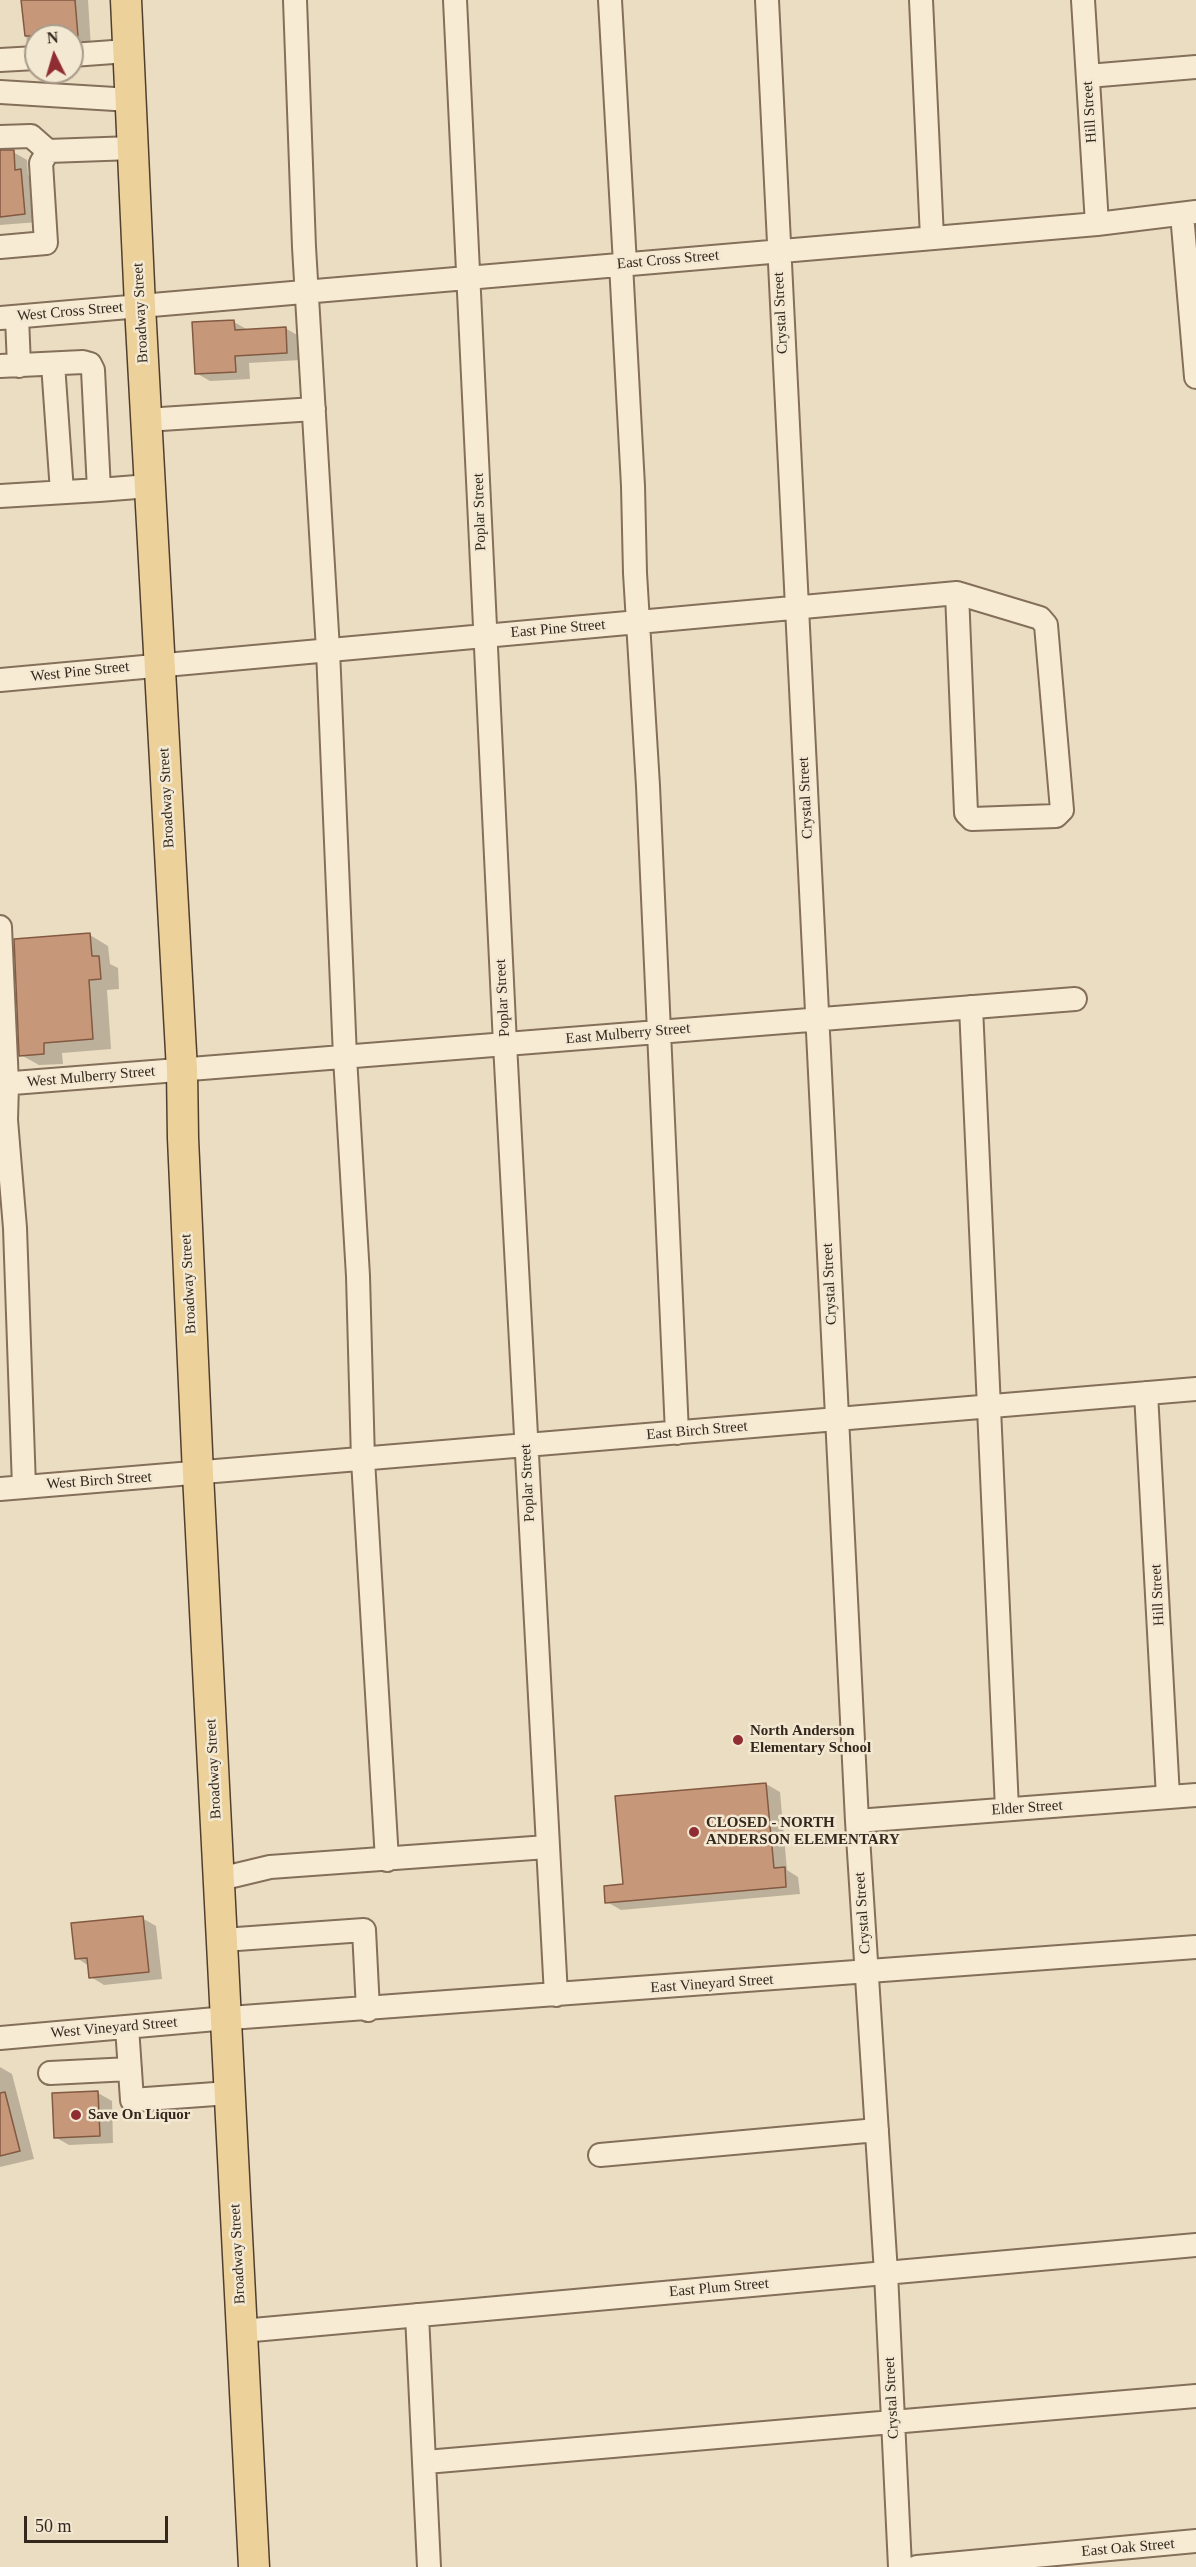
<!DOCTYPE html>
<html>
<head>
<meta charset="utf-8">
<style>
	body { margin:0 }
	#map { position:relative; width:1196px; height:2567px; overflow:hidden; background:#ebddc2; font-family:"Times New Roman",serif }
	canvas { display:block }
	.north { position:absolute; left:24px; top:24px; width:60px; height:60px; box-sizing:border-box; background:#f3e8d1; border:2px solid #a79b89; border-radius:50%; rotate:355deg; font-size:16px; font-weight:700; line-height:24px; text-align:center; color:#34281e }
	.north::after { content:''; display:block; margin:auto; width:21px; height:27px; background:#902d32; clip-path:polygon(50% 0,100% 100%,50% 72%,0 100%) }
	.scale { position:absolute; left:24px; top:2516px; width:144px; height:27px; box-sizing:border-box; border:3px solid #34281e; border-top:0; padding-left:8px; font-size:18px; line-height:21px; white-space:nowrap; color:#34281e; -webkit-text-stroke:4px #f3e8d1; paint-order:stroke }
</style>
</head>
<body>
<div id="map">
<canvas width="1196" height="2567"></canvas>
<div class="north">N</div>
<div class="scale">50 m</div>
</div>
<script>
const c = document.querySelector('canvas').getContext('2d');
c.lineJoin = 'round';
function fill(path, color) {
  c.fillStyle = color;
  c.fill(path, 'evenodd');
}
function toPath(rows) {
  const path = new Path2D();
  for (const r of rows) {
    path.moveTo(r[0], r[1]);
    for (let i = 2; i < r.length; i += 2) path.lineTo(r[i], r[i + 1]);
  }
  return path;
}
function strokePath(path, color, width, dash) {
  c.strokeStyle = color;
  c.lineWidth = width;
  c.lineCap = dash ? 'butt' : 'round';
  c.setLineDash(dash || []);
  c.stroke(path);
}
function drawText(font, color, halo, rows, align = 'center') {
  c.font = font + ' "Times New Roman",serif';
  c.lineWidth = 5;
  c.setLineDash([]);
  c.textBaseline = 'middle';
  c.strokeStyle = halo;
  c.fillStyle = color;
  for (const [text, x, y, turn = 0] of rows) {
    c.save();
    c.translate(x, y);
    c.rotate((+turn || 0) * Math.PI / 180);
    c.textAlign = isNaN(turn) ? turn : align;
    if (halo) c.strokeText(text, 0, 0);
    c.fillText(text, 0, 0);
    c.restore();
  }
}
const shadow = toPath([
	[23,0,88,0,91,48,72,55,72,36,36,36,36,49,27,44],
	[0,152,13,152,27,160,28,175,34,179,38,222,0,225],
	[234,322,248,330,285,328,299,336,301,360,249,363,250,379,210,381,196,373],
	[90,935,108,946,110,964,118,968,119,989,107,990,111,1049,62,1053,63,1064,39,1065,21,1055],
	[766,1784,780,1792,787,1870,798,1877,800,1894,621,1910,607,1902,624,1886],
	[142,1918,156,1926,162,1979,104,1985,91,1977,89,1966,77,1958],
	[0,2067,12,2074,34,2159,0,2167],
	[98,2093,112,2101,113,2143,69,2145,55,2137]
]);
const building = toPath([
	[21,0,75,0,78,36,25,36,21,0],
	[0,150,14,150,15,170,21,169,25,214,0,217,0,150],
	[234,320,235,330,286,327,287,353,235,356,236,372,195,374,192,322,234,320],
	[90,933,92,956,99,956,101,979,89,980,93,1039,44,1043,44,1054,19,1056,14,939,90,933],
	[766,1783,774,1868,785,1867,786,1887,605,1903,604,1886,623,1884,615,1796,766,1783],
	[143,1916,149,1972,89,1978,87,1958,75,1959,71,1923,143,1916],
	[98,2091,100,2136,54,2138,52,2093,98,2091],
	[5,2092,20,2151,0,2156,0,2093,5,2092]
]);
const minor = toPath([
	[295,0,304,247,328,650,345,1057,358,1276,363,1460,387,1860],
	[455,0,505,1044,556,1995],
	[610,0,625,264],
	[767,0,857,1821,886,2273,900,2567],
	[921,0,932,238],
	[1083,0,1097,224],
	[72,55,127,51],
	[0,60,36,58],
	[1088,76,1196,67],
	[0,92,131,100],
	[0,137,31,136,48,151],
	[1182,214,1196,377],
	[0,247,46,243,41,163,48,151,133,148],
	[621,264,633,486,635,573,648,786,677,1433],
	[17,317,19,366],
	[0,318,1097,224,1196,212],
	[53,364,62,492],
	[0,366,83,362,90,364,93,370,99,490,0,496],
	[146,420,314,409],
	[99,490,149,486],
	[0,680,957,593,1040,618,1046,625,1062,810,1056,816,972,819,966,813,957,593],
	[0,927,7,1084,6,1120,15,1228,24,1487],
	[971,1007,1007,1809],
	[0,1084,1075,999],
	[1146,1393,1168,1797],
	[0,1489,1196,1389],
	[857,1821,1196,1795],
	[220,1879,270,1867,547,1847],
	[223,1940,364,1930,368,2010],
	[127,2027,132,2100,229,2093],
	[0,2038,216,2019,1196,1947],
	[50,2073,130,2069],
	[600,2155,877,2130],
	[417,2315,429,2567],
	[242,2331,1196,2245],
	[426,2462,1196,2396],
	[917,2567,1196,2541]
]);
const major = toPath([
	[126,0,140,306,182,1070,183,1138,198,1474,254,2567]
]);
const markers = [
	[738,1740,6,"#902d32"],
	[694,1832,6,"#902d32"],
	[76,2115,6,"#902d32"]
];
const streetNames = [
	["Hill Street",1090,112,-94],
	["East Cross Street",668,260,-5],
	["West Cross Street",70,312,-5],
	["Broadway Street",141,313,-93],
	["Crystal Street",781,313,-93],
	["Poplar Street",480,512,-92],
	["East Pine Street",558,629,-5],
	["West Pine Street",80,672,-6],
	["Broadway Street",167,798,-93],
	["Crystal Street",806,798,-93],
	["Poplar Street",503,998,-93],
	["East Mulberry Street",628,1034,-5],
	["West Mulberry Street",91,1077,-5],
	["Broadway Street",189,1284,-93],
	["Crystal Street",830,1284,-93],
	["East Birch Street",697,1431,-5],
	["West Birch Street",99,1481,-4],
	["Poplar Street",528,1483,-93],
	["Hill Street",1158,1595,-93],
	["Broadway Street",214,1769,-93],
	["Elder Street",1027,1808,-4],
	["Crystal Street",863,1913,-94],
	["East Vineyard Street",712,1984,-4],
	["West Vineyard Street",114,2028,-5],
	["Broadway Street",238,2254,-93],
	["East Plum Street",719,2288,-5],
	["Crystal Street",892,2398,-93],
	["East Oak Street",1128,2548,-5]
];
const poiNames = [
	["North Anderson",750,1731],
	["Elementary School",750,1748],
	["CLOSED - NORTH",706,1823],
	["ANDERSON ELEMENTARY",706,1840],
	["Save On Liquor",88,2115]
];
fill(shadow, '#0003');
fill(building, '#c7977a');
strokePath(building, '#825941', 1.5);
strokePath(minor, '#846f5a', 26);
strokePath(major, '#523e2e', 33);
strokePath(minor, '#f7ebd4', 22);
strokePath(major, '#edd19b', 30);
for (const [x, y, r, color] of markers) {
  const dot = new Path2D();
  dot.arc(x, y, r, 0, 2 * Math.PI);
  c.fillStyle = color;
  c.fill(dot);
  strokePath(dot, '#f3e8d1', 2);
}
drawText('15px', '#34281e', '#f3e8d1', streetNames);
drawText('bold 15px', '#34281e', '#f3e8d1', poiNames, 'left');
</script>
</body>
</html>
